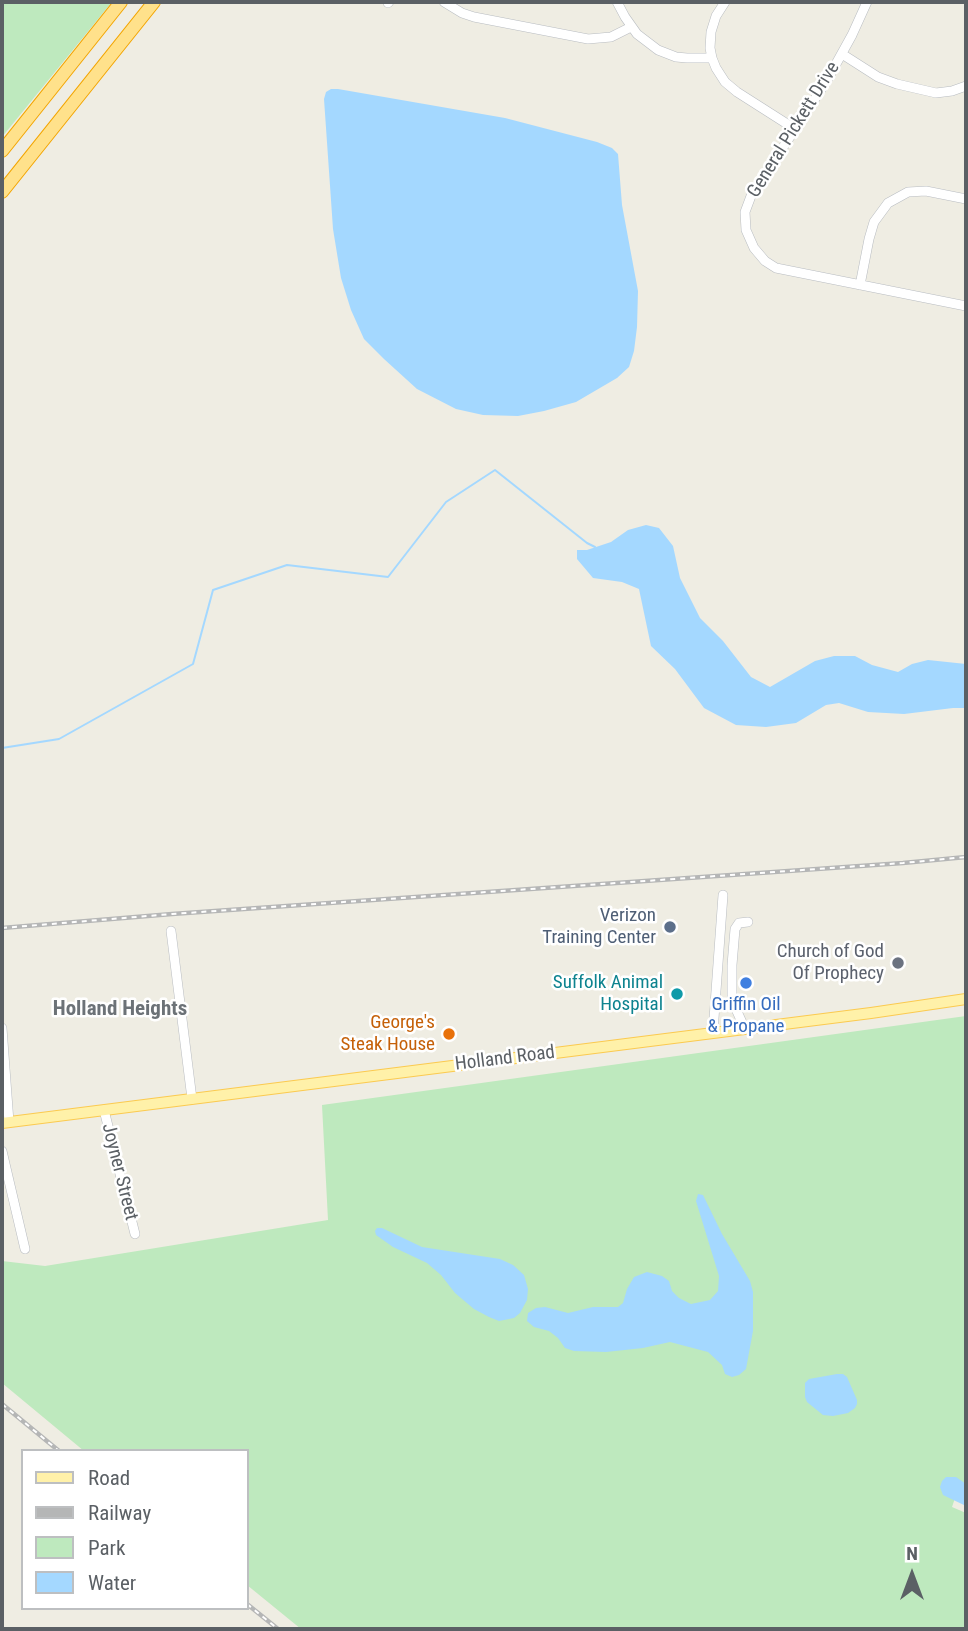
<!DOCTYPE html>
<html>
<head>
<meta charset="utf-8">
<style>
	body { margin:0 }
	#map { position:relative; width:968px; height:1631px; overflow:hidden; background:#efede3; font-family:"Roboto Condensed",sans-serif }
	canvas { display:block }
	.frame { position:absolute; inset:0; border:4px solid #5b6065; pointer-events:none }
	.legend { position:absolute; left:21px; top:1449px; width:228px; height:161px; box-sizing:border-box; background:#fff; border:2px solid #bdbfc1; margin:0; padding:9px 12px; list-style:none; font-size:21px; color:#5b6065 }
	.legend li { display:flex; align-items:center; gap:14px; height:35px }
	.legend b { width:35px; border:2px solid #bdbfc1 }
	.north { position:absolute; left:877px; top:1540px; width:70px; height:70px; -webkit-text-stroke:5px #fff; paint-order:stroke; rotate:0deg; font-size:19px; font-weight:700; line-height:28px; text-align:center; color:#5b6065 }
	.north::after { content:''; display:block; margin:auto; width:24px; height:32px; background:#5b6065; clip-path:polygon(50% 0,100% 100%,50% 72%,0 100%) }
</style>
</head>
<body>
<div id="map">
<canvas width="968" height="1631"></canvas>
<div class="frame"></div>
<ul class="legend">
<li><b style="height:9px;background:#fff1a9"></b>Road</li>
<li><b style="height:9px;background:#b5b6b6"></b>Railway</li>
<li><b style="height:19px;background:#bee9be"></b>Park</li>
<li><b style="height:19px;background:#a4d8ff"></b>Water</li>
</ul>
<div class="north">N</div>
</div>
<script>
const c = document.querySelector('canvas').getContext('2d');
c.lineJoin = 'round';
function fill(path, color) {
  c.fillStyle = color;
  c.fill(path, 'evenodd');
}
function toPath(rows) {
  const path = new Path2D();
  for (const r of rows) {
    path.moveTo(r[0], r[1]);
    for (let i = 2; i < r.length; i += 2) path.lineTo(r[i], r[i + 1]);
  }
  return path;
}
function strokePath(path, color, width, dash) {
  c.strokeStyle = color;
  c.lineWidth = width;
  c.lineCap = dash ? 'butt' : 'round';
  c.setLineDash(dash || []);
  c.stroke(path);
}
function drawText(font, color, halo, rows, align = 'center') {
  c.font = font + ' "Roboto Condensed",sans-serif';
  c.lineWidth = 5;
  c.setLineDash([]);
  c.textBaseline = 'middle';
  c.strokeStyle = halo;
  c.fillStyle = color;
  for (const [text, x, y, turn = 0] of rows) {
    c.save();
    c.translate(x, y);
    c.rotate((+turn || 0) * Math.PI / 180);
    c.textAlign = isNaN(turn) ? turn : align;
    if (halo) c.strokeText(text, 0, 0);
    c.fillText(text, 0, 0);
    c.restore();
  }
}
const green = toPath([
	[2,2,112,2,2,137],
	[966,1016,966,1493,958,1489,952,1507,966,1513,966,1629,301,1629,247,1585,247,1451,84,1451,2,1383,2,1261,45,1266,328,1220,322,1105]
]);
const water = toPath([
	[331,89,338,89,505,118,597,142,612,148,618,154,622,205,638,291,637,327,634,351,629,367,617,378,576,402,544,411,518,416,483,415,456,409,417,389,384,359,364,339,351,310,341,278,333,229,324,99,326,92],
	[646,525,659,528,673,546,680,578,700,618,723,641,751,677,770,687,815,661,834,656,855,656,872,665,898,672,912,664,928,660,966,664,966,708,953,708,904,714,868,712,839,703,826,705,796,723,766,727,736,725,704,708,675,669,651,646,639,589,622,582,593,578,577,559,577,550,587,550,611,542,628,530],
	[698,1194,703,1195,722,1234,750,1281,753,1292,753,1331,746,1369,739,1375,732,1377,725,1374,722,1365,708,1352,670,1342,643,1348,606,1352,574,1351,565,1348,558,1338,549,1331,534,1327,527,1321,528,1313,536,1308,545,1307,568,1313,593,1307,618,1307,623,1303,627,1289,634,1277,647,1272,662,1276,669,1281,672,1291,679,1298,691,1304,710,1300,718,1291,719,1276,696,1201],
	[377,1228,382,1228,422,1247,500,1259,513,1265,524,1275,528,1289,527,1300,520,1313,514,1318,499,1321,489,1317,474,1309,455,1293,441,1275,427,1263,393,1247,376,1235,375,1231],
	[837,1374,843,1374,847,1377,857,1400,857,1404,855,1408,848,1413,833,1416,823,1415,807,1402,805,1397,805,1383,809,1379],
	[946,1477,956,1477,966,1484,966,1506,943,1495,940,1487,942,1481]
]);
const stream = toPath([
	[2,748,59,739,193,664,213,590,287,565,388,577,446,502,495,470,587,543,595,547]
]);
const minor = toPath([
	[444,2,462,13,474,17,588,39,611,37,631,27],
	[617,2,625,17,637,34,658,50,676,57,687,58,712,58],
	[725,2,716,16,711,32,710,48,712,58,716,68,725,82,737,92,795,129],
	[867,2,852,35,826,82,751,196,745,212,746,230,754,248,765,261,776,268,966,306],
	[388,3,389,2],
	[842,54,878,77,897,84,936,93,952,91,966,86],
	[860,285,869,239,874,222,888,203,908,192,926,191,966,199],
	[171,931,192,1099],
	[2,1028,9,1122],
	[745,1029,735,1007,732,995,732,965,735,929,739,923,748,922],
	[713,1032,723,895],
	[104,1110,135,1234],
	[2,1151,25,1249]
]);
const major = toPath([
	[2,1123,871,1013,966,999]
]);
const highway = toPath([
	[2,151,121,2],
	[2,192,154,2]
]);
const rail = toPath([
	[2,928,172,914,903,863,966,857],
	[2,1404,59,1451],
	[247,1604,278,1629]
]);
const markers = [
	[670,927,7,"#5c6f8a"],
	[898,963,7,"#6b7280"],
	[746,983,7,"#3f7fe0"],
	[677,994,7,"#0f9aa8"],
	[449,1034,7,"#e8710a"]
];
const streetNames = [
	["General Pickett Drive",794,130,-58],
	["Holland Road",505,1059,-7],
	["Joyner Street",119,1172,76]
];
const serviceNames = [
	["Verizon",656,916],
	["Training Center",656,938]
];
const worshipNames = [
	["Church of God",884,952],
	["Of Prophecy",884,974]
];
const cultureNames = [
	["Suffolk Animal",663,983],
	["Hospital",663,1005]
];
const shopNames = [
	["Griffin Oil",746,1005],
	["& Propane",746,1027]
];
const foodNames = [
	["George's",435,1023],
	["Steak House",435,1045]
];
const neighbourhoodNames = [
	["Holland Heights",120,1010]
];
fill(green, '#bee9be');
fill(water, '#a4d8ff');
strokePath(stream, '#a4d8ff', 2);
strokePath(minor, '#b8bcc1', 10);
strokePath(major, '#fbca50', 12);
strokePath(highway, '#f3a500', 14);
strokePath(minor, '#fff', 9);
strokePath(major, '#fff1a9', 10);
strokePath(highway, '#ffe18b', 12);
strokePath(rail, '#b5b6b6', 4.5);
strokePath(rail, '#fff', 2, [5]);
for (const [x, y, r, color] of markers) {
  const dot = new Path2D();
  dot.arc(x, y, r, 0, 2 * Math.PI);
  c.fillStyle = color;
  c.fill(dot);
  strokePath(dot, '#fff', 2.5);
}
drawText('19px', '#5b6065', '#fff', streetNames);
drawText('19px', '#4e5e75', '#fff', serviceNames, 'right');
drawText('19px', '#5b616d', '#fff', worshipNames, 'right');
drawText('19px', '#0d838f', '#fff', cultureNames, 'right');
drawText('19px', '#366cbe', '#fff', shopNames);
drawText('19px', '#c56008', '#fff', foodNames, 'right');
drawText('bold 21px', '#6c7277', '#fff', neighbourhoodNames);
</script>
</body>
</html>
